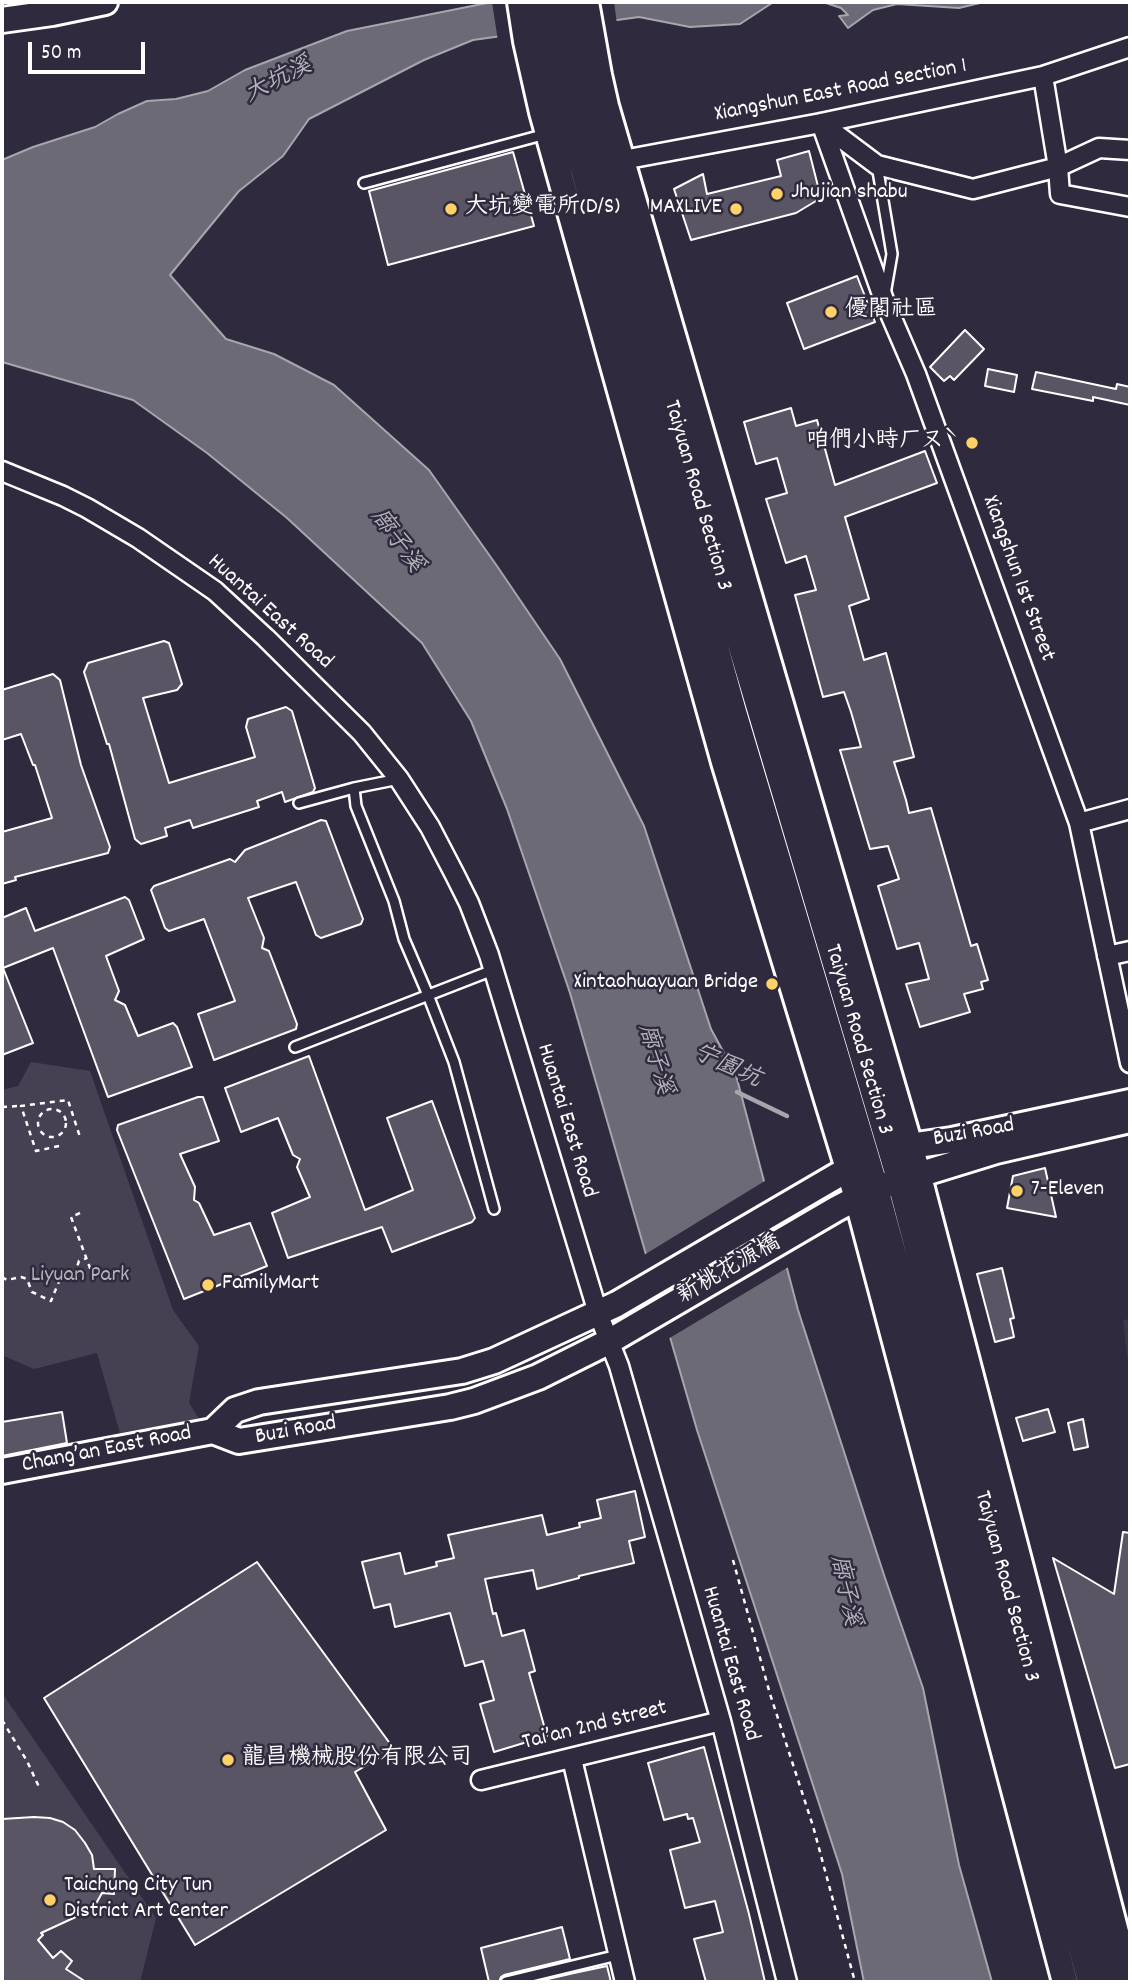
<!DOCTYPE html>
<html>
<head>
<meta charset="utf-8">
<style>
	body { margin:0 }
	#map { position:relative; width:1132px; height:1984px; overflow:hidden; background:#2f2a3d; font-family:Dekko,sans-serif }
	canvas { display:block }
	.frame { position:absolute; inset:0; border:4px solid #fff; pointer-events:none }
	.scale { position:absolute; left:28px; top:42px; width:117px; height:32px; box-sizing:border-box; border:4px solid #fff; border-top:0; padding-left:9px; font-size:21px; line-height:24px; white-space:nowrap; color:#fff; -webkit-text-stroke:5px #2f2a3d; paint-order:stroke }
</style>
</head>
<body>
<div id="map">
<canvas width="1132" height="1984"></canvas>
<div class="frame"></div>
<div class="scale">50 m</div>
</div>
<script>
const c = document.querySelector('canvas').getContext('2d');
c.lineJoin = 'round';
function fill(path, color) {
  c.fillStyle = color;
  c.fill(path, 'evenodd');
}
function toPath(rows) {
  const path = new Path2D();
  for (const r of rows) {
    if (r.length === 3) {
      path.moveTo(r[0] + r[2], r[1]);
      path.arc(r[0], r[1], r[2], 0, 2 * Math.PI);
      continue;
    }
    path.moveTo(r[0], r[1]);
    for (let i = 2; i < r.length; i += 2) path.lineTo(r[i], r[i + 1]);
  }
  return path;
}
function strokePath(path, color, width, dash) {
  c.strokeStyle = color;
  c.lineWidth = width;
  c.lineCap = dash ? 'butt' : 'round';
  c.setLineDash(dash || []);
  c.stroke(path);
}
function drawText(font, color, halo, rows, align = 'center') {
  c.font = font + ' Dekko,"LXGW WenKai TC",sans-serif';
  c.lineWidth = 5;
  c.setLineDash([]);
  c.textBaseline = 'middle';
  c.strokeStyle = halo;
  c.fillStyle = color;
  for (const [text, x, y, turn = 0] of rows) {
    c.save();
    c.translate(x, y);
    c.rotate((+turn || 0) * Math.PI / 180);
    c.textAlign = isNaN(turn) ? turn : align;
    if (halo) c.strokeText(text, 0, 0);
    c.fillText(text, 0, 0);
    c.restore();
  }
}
const built = toPath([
	[1130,1319,1130,1381,1123,1320]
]);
const green = toPath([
	[31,1062,90,1071,173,1310,199,1346,189,1403,199,1419,120,1433,97,1353,34,1369,2,1355,2,1090,18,1086],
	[2,1693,156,1918,140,1982,2,1982]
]);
const water = toPath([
	[492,2,777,2,772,3,740,24,690,27,639,17,473,40,424,60,309,119,283,156,239,191,170,275,226,339,274,354,334,385,429,470,497,566,560,659,644,826,711,1029,736,1075,798,1310,884,1575,923,1688,959,1865,992,1982,864,1982,842,1874,697,1430,570,993,507,809,471,721,422,643,287,518,207,453,133,400,2,362,2,160,33,147,95,127,118,114,147,101,176,99,208,91,245,70,347,31,492,2],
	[823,2,984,2,959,8,897,4,873,10,848,28,839,16,848,15,841,8,823,2]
]);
const pier = toPath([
	[492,2,614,2,617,24,498,41],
	[768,1179,790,1266,668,1339,644,1255]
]);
const stream = toPath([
	[737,1092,787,1116]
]);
const building = toPath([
	[809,151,821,198,796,213,691,240,674,189,703,174,707,194,781,176,777,160,809,151],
	[513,152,534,226,388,265,369,191,513,152],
	[857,276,875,322,804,349,787,303,857,276],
	[965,330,984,349,954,380,950,376,944,381,930,367,965,330],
	[988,369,1017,375,1014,392,985,386,988,369],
	[1036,372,1116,389,1117,384,1130,387,1130,405,1093,397,1093,401,1032,389,1036,372],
	[791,408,796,426,817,420,835,485,925,451,937,483,845,517,869,599,849,606,864,660,886,653,914,757,894,762,906,800,909,813,931,808,971,946,977,944,988,980,981,982,983,989,964,994,970,1012,920,1027,906,984,929,979,919,943,897,949,878,886,899,879,888,846,870,849,840,750,861,747,851,712,844,692,823,697,795,595,816,590,806,556,786,563,766,499,787,493,777,458,756,464,744,422,791,408],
	[164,641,169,643,182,684,177,690,143,698,169,783,255,757,246,727,248,719,286,707,292,711,315,788,313,792,285,802,282,792,257,801,259,807,193,828,190,820,165,828,167,836,141,844,135,839,109,744,107,744,84,672,88,663,164,641],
	[53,674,60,680,81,765,110,847,108,853,15,877,16,880,2,884,2,832,52,818,35,765,33,765,21,734,2,740,2,690,53,674],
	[321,820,326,821,363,919,361,924,321,938,316,935,296,882,248,898,264,938,262,948,269,951,297,1024,296,1029,214,1060,198,1014,235,1001,204,919,169,931,165,928,151,890,154,886,230,859,235,862,245,850,321,820],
	[125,897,129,900,144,939,106,956,119,991,115,1000,125,1005,138,1036,173,1023,177,1027,192,1067,108,1097,53,948,3,968,33,1043,2,1055,2,918,26,908,35,931,125,897],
	[309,1056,365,1210,413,1190,387,1118,432,1101,475,1218,472,1222,392,1252,382,1227,288,1258,272,1213,310,1197,297,1167,300,1159,293,1155,278,1118,241,1132,225,1088,309,1056],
	[198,1097,203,1097,219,1141,180,1154,195,1187,194,1200,199,1203,214,1235,250,1223,267,1266,184,1299,117,1130,118,1125,198,1097],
	[1045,1168,1056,1217,1007,1208,1013,1176,1045,1168],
	[1002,1268,1014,1318,1010,1319,1014,1337,995,1342,977,1274,1002,1268],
	[1048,1409,1055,1432,1023,1441,1016,1418,1048,1409],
	[62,1412,67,1443,2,1456,2,1422,62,1412],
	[1083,1419,1088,1447,1074,1450,1068,1423,1083,1419],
	[635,1491,645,1537,629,1541,634,1563,579,1576,579,1578,537,1589,533,1570,485,1579,493,1614,496,1613,502,1636,524,1630,535,1671,529,1673,547,1736,494,1752,480,1704,494,1700,483,1661,465,1666,450,1613,395,1627,390,1604,374,1608,362,1562,400,1553,405,1574,437,1566,436,1562,454,1558,448,1535,542,1515,547,1535,580,1527,579,1523,601,1518,597,1500,635,1491],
	[1123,1532,1130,1533,1130,1764,1115,1768,1053,1558,1114,1594,1123,1532],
	[257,1562,394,1749,355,1772,386,1830,195,1945,44,1698,257,1562],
	[704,1747,749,1914,765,1982,706,1982,694,1939,723,1932,715,1901,685,1908,670,1850,700,1842,693,1818,688,1819,687,1814,664,1820,648,1763,704,1747],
	[34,1817,50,1818,63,1822,75,1830,85,1843,92,1855,94,1869,115,1869,114,1894,102,1893,93,1909,41,1933,43,1935,38,1940,53,1958,61,1951,72,1961,66,1969,86,1982,2,1982,2,1819,34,1817],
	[562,1927,570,1959,504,1975,501,1977,499,1982,489,1982,481,1948,562,1927],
	[607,1966,611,1982,535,1982,574,1973,607,1966]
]);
const path = toPath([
	[2,1107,19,1106],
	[52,1123,14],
	[59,1146,36,1151,21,1106,68,1100,80,1137],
	[80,1213,71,1217,90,1268,97,1266],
	[2,1277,7,1280,21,1277,27,1279,32,1292,51,1301,62,1274,76,1270,79,1261,87,1258],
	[733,1560,770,1694,813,1826,855,1982],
	[2,1720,27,1761,39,1787]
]);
const lane = toPath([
	[877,165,892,254,885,294],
	[364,183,546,134],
	[399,779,354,788,356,806,394,901,404,939,428,995,454,1062,494,1209],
	[299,803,354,788],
	[295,1047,493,970],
	[506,1982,618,1955]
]);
const street = toPath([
	[1043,76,1058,167,1060,194,1130,207],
	[821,123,884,300,916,374,1079,823,1130,1063],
	[821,123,877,165,973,189,1058,167,1099,148,1130,150],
	[612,162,821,123,1043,76,1130,47],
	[2,471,63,496,87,508,138,538,215,591,266,638,362,733,399,779,430,827,455,875,469,903,489,955,598,1313,619,1366,721,1721,787,1982],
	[1079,823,1130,809],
	[1107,956,1130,951],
	[572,1759,625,1982],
	[481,1780,721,1721]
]);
const secondary = toPath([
	[520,2,526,41,542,112,724,762,857,1198,1065,1982],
	[541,2,563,108,583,169,734,712,876,1188,1090,1982],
	[564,2,584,103,637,297,899,1179,1109,1982],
	[586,2,599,75,606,106,918,1173,1129,1982],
	[2,20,52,13,105,2],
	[895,1148,952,1140,1130,1102],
	[213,1431,235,1410,259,1402,462,1371,494,1361,617,1304,862,1161],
	[213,1431,239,1441,450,1407,474,1401,538,1377,610,1341,836,1209,876,1188,996,1151,1130,1120],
	[2,1471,213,1431]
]);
const markers = [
	[777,194,7,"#ffd166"],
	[451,209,7,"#ffd166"],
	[736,209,7,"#ffd166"],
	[831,312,7,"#ffd166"],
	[972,443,7,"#ffd166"],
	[772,984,7,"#ffd166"],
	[1017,1191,7,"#ffd166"],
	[208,1285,7,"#ffd166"],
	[228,1760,7,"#ffd166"],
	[50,1900,7,"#ffd166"]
];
const streetNames = [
	["Xiangshun East Road Section 1",841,92,-11],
	["Taiyuan Road Section 3",696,496,74],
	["Xiangshun 1st Street",1017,579,70],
	["Huantai East Road",269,613,42],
	["Taiyuan Road Section 3",857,1040,74],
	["Huantai East Road",565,1121,73],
	["Buzi Road",974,1134,-10],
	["新桃花源橋",730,1271,-30],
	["Buzi Road",296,1432,-10],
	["Chang’an East Road",107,1451,-11],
	["Taiyuan Road Section 3",1005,1587,75],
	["Huantai East Road",729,1664,74],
	["Tai’an 2nd Street",595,1727,-14]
];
const poiNames = [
	["Jhujian shabu",791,194],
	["大坑變電所(D/S)",465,209],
	["MAXLIVE",722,209,"right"],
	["優閣社區",845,312],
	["咱們小時ㄏㄡˋ",958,443,"right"],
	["Xintaohuayuan Bridge",758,984,"right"],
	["7-Eleven",1031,1191],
	["FamilyMart",222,1285],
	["龍昌機械股份有限公司",242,1760],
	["Taichung City Tun",64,1887],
	["District Art Center",64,1913]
];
const parkNames = [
	["Liyuan Park",80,1277]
];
const waterNames = [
	["大坑溪",279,82,-27],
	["廍子溪",395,542,54],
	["廍子溪",653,1060,74],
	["宁園坑",726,1068,25],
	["廍子溪",843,1591,78]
];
fill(built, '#3c3749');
fill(green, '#464152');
fill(water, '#6d6a77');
strokePath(water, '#a7a6ad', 2);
fill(pier, '#2f2a3d');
strokePath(stream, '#a7a6ad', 4.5);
fill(building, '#595564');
strokePath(building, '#fff', 2);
strokePath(lane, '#fff', 14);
strokePath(street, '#fff', 23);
strokePath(secondary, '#fff', 30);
strokePath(path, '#fff', 2.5, [5, 5]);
strokePath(lane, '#2f2a3d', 9);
strokePath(street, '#2f2a3d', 18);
strokePath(secondary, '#2f2a3d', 24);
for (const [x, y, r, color] of markers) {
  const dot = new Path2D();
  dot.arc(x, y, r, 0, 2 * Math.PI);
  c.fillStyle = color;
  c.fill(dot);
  strokePath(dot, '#2f2a3d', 2.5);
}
drawText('23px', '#fff', '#2f2a3d', streetNames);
drawText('23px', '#fff', '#2f2a3d', poiNames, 'left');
drawText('23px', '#b5b3ba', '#2f2a3d', parkNames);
drawText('italic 24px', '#b6b4bb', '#2f2a3d', waterNames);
</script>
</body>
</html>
